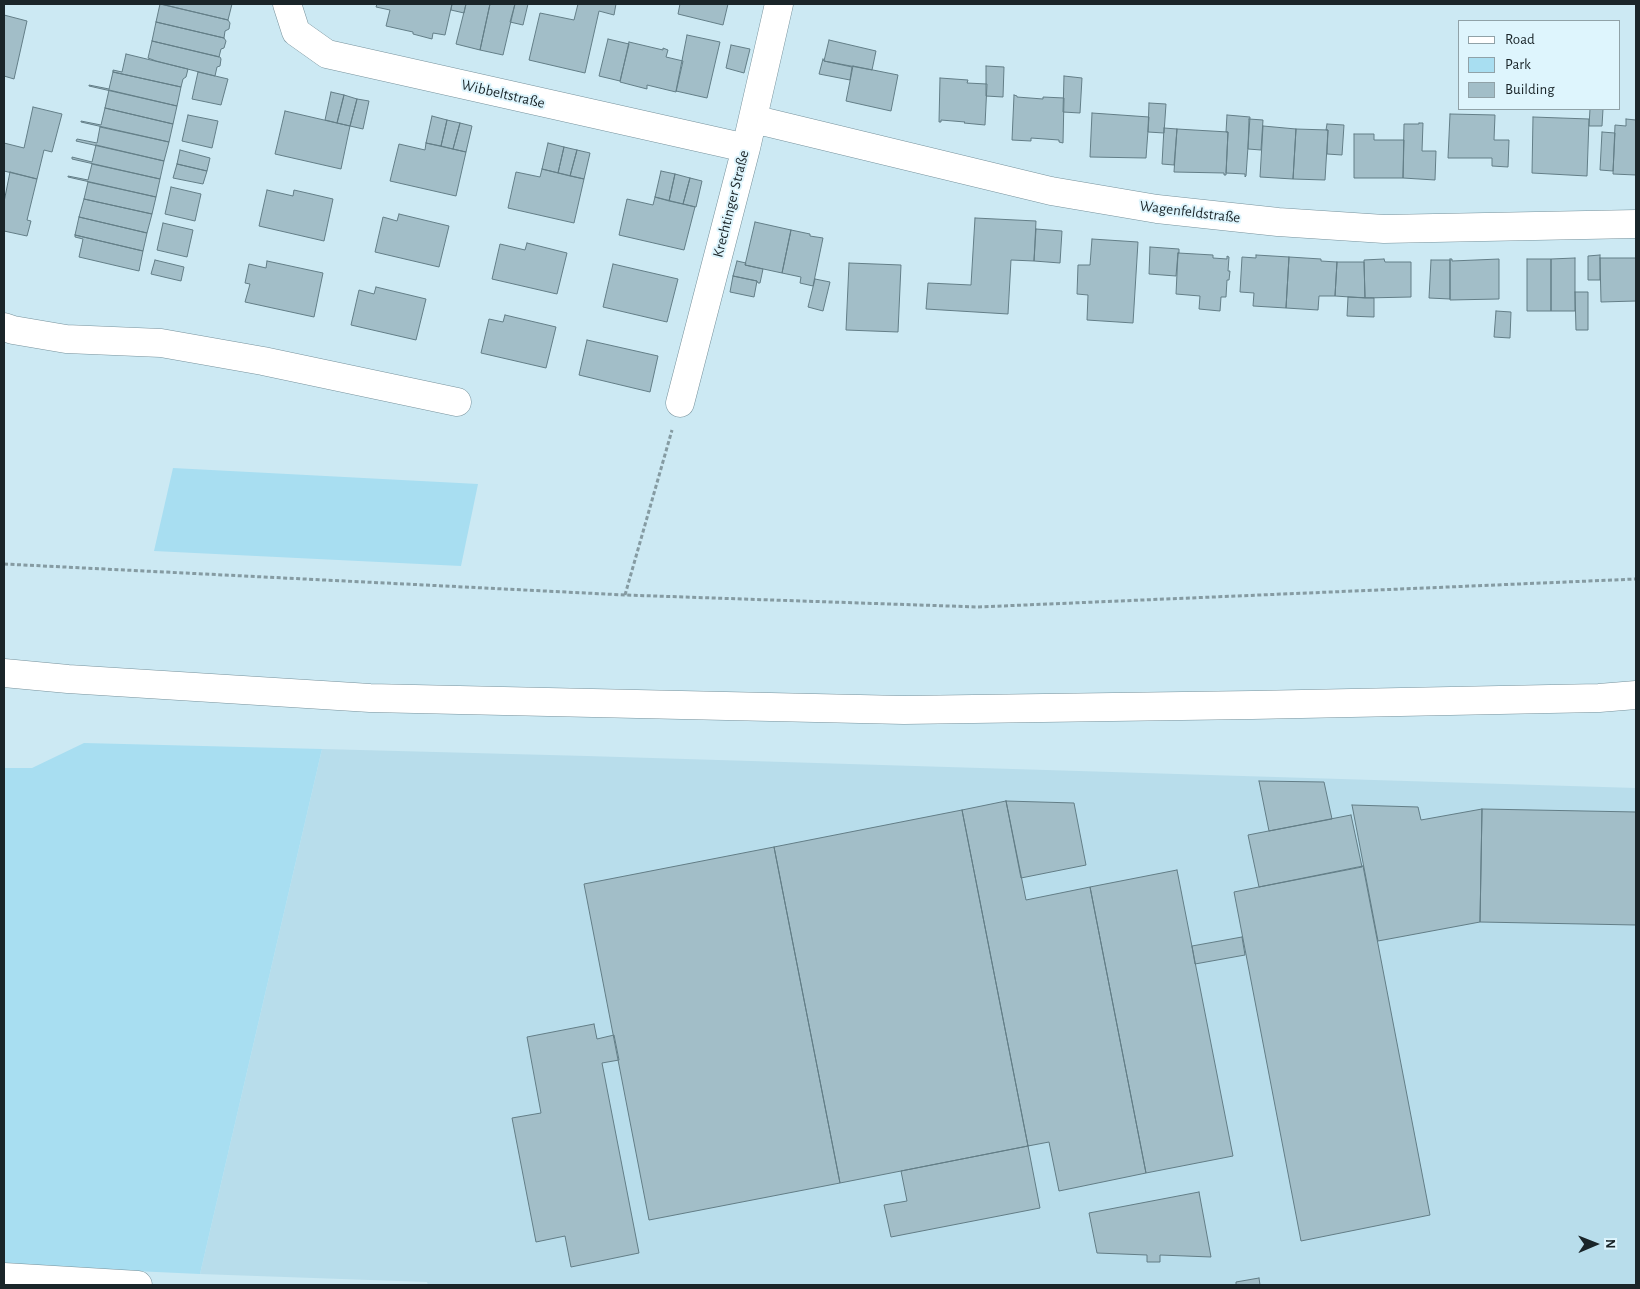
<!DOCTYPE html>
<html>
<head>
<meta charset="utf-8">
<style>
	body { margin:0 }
	#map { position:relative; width:1640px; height:1289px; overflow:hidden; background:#cce9f3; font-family:"Alegreya Sans",sans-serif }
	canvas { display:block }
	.frame { position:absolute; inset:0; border:5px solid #1a2529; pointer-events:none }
	.legend { position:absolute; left:1458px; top:20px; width:162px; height:90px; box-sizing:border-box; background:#def5fd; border:1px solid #90a2a8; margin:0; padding:6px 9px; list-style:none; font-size:15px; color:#1a2529 }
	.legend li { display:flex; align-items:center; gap:10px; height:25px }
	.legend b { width:25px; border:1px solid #90a2a8 }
	.north { position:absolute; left:1570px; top:1219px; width:50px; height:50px; -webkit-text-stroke:4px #def5fd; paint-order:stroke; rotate:89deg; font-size:14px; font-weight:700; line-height:20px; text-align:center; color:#1a2529 }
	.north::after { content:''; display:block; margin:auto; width:18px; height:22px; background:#1a2529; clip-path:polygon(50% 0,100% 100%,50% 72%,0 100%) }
</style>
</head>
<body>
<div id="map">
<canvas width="1640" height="1289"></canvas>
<div class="frame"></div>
<ul class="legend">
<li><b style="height:6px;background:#fff"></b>Road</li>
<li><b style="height:14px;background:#a8def1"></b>Park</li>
<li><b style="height:14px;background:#a2bec8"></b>Building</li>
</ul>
<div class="north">N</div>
</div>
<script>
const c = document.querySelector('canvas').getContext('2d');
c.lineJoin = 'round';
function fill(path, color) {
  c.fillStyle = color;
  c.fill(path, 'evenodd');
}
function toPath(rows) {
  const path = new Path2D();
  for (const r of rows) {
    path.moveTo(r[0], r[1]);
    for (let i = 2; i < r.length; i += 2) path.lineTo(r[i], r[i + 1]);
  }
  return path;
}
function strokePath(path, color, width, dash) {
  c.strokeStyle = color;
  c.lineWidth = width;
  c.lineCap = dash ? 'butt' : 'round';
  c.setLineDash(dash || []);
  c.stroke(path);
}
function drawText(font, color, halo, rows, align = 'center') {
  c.font = font + ' "Alegreya Sans",sans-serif';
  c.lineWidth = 4;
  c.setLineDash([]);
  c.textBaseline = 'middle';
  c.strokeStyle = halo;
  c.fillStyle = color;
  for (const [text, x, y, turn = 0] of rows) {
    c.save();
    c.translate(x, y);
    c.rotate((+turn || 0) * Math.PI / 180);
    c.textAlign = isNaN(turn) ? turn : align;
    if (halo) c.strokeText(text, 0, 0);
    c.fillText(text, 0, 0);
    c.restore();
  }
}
const built = toPath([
	[322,749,587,756,1636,788,1636,1285,428,1285,427,1282,200,1274]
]);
const green = toPath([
	[173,468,478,484,461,566,154,551],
	[84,743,322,749,200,1274,4,1265,4,768,32,768]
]);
const building = toPath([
	[160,4,228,20,230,23,229,29,225,31,224,38,156,22,160,4],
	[161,4,232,4,228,20,161,4],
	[377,4,452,4,445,35,433,33,432,39,413,34,413,32,386,26,390,10,376,7,377,4],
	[452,4,466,4,464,13,451,10,452,4],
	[466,4,490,4,480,50,456,44,466,4],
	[490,4,515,4,503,55,480,50,490,4],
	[515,4,528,4,523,25,510,22,515,4],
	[578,4,616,4,614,15,599,11,585,73,529,60,540,13,574,20,578,4],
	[680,4,728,4,723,25,678,14,680,4],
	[4,15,27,21,14,79,4,76,4,15],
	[156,22,224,38,226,41,224,48,221,49,219,57,152,41,156,22],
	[687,35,720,42,707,98,676,91,687,35],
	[608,39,629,44,620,81,599,76,608,39],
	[829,40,876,51,872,70,824,61,829,40],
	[152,41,220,57,221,59,220,66,217,67,215,76,156,61,148,58,152,41],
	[629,42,663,50,663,48,668,50,666,57,683,61,676,92,647,85,647,89,620,82,629,42],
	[731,45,750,49,744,73,726,68,731,45],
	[126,54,188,69,186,77,183,79,181,87,113,72,113,70,122,72,126,54],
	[823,59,824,61,852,67,850,80,819,74,823,59],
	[853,66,898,75,891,111,846,101,853,66],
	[986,66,1004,67,1003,97,986,96,986,66],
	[113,72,181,87,177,106,89,86,89,85,109,89,113,72],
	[198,72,228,79,221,105,192,99,198,72],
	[1064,76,1082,78,1080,113,1063,112,1064,76],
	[940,78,968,80,967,83,987,84,985,125,964,123,965,122,941,120,941,122,939,122,940,78],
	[109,90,177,106,173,124,105,108,109,90],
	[331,92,344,95,337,123,325,120,331,92],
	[344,95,357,99,350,126,337,123,344,95],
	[1014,95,1017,96,1017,97,1043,99,1043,97,1064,98,1063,143,1059,142,1059,140,1031,138,1031,141,1012,140,1014,95],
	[357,99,369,101,363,129,350,126,357,99],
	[1149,103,1166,104,1164,133,1148,132,1149,103],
	[33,107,62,114,52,152,44,150,37,179,4,171,4,143,24,148,33,107],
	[105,108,173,124,169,142,81,122,81,121,101,125,105,108],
	[1590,109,1603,109,1602,126,1589,126,1590,109],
	[285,111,350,126,341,169,275,154,285,111],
	[1092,113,1149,117,1146,158,1090,157,1092,113],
	[1450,114,1495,115,1494,140,1509,140,1508,167,1492,166,1492,158,1448,158,1450,114],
	[188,115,218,121,212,148,182,141,188,115],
	[1227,115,1250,117,1246,176,1245,177,1245,174,1226,173,1228,132,1226,132,1227,115],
	[432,116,447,120,441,146,426,143,432,116],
	[1533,117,1589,119,1587,176,1532,173,1533,117],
	[1249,119,1263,120,1261,150,1248,149,1249,119],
	[1626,119,1636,120,1636,175,1613,174,1615,125,1626,126,1626,119],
	[447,120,460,123,453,149,441,146,447,120],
	[460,123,472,126,466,152,453,149,460,123],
	[1419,123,1423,123,1422,151,1436,151,1435,180,1403,178,1404,124,1419,124,1419,123],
	[1327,124,1344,125,1342,155,1327,154,1328,130,1326,130,1327,124],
	[1263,126,1296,129,1293,179,1260,177,1263,126],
	[100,127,169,142,164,161,76,141,77,139,97,143,100,127],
	[1164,128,1177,129,1174,165,1162,164,1164,128],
	[1177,129,1228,132,1226,175,1224,175,1224,173,1174,172,1177,129],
	[1296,129,1328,130,1325,180,1293,179,1296,129],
	[1602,132,1615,133,1613,171,1600,170,1602,132],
	[1354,134,1374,134,1374,140,1404,140,1403,178,1354,178,1354,134],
	[426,143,466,152,456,196,390,181,399,144,425,150,426,143],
	[548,143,564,147,558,173,542,169,548,143],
	[96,145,164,161,160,179,72,159,72,157,92,162,96,145],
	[564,147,577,150,570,176,558,173,564,147],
	[180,150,210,158,207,171,177,164,180,150],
	[577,150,590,153,584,179,570,176,577,150],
	[92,164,160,179,156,197,68,177,68,176,88,180,92,164],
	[177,164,207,171,203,184,173,178,177,164],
	[542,169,584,179,574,223,508,208,516,172,540,177,542,169],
	[661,171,675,174,669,201,655,197,661,171],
	[10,172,37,179,27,220,31,221,27,236,4,231,4,202,10,172],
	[675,174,690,178,683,204,669,201,675,174],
	[690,178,702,181,696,207,683,204,690,178],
	[88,182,156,197,152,214,84,199,88,182],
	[171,187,201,194,195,221,165,214,171,187],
	[267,190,293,196,294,190,333,199,324,241,259,226,267,190],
	[655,197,695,207,684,250,619,235,627,199,653,205,655,197],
	[84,199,152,214,147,233,79,217,84,199],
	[399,214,449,226,439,267,375,252,383,217,397,221,399,214],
	[79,217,147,233,143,251,75,235,79,217],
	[975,218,1036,221,1034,261,1011,260,1008,314,926,309,928,283,971,285,975,218],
	[755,222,791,230,782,273,745,265,755,222],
	[163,223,193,230,187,257,157,250,163,223],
	[1036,229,1062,231,1060,263,1034,261,1036,229],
	[791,230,810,234,810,236,823,238,813,286,800,283,801,277,782,273,791,230],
	[75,235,143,251,139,271,79,257,83,239,75,237,75,235],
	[1092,239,1138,242,1133,323,1087,320,1088,295,1077,294,1078,265,1090,265,1092,239],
	[527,243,567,253,557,294,492,279,500,244,525,250,527,243],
	[1150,247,1179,249,1179,253,1178,253,1176,276,1149,274,1150,247],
	[1178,253,1213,255,1213,258,1227,259,1227,256,1229,257,1228,271,1230,271,1229,280,1227,280,1226,297,1221,297,1220,311,1199,309,1200,296,1176,294,1178,253],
	[1256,255,1289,257,1286,308,1253,306,1254,293,1240,292,1242,257,1256,258,1256,255],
	[1600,255,1600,280,1588,280,1588,256,1600,255],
	[1289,257,1321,259,1321,261,1337,262,1335,296,1319,296,1318,310,1286,308,1289,257],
	[1575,258,1575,311,1551,311,1551,259,1575,258],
	[1600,258,1636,258,1636,301,1601,302,1600,258],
	[1384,259,1385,262,1411,262,1411,297,1365,298,1364,260,1384,259],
	[1450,259,1452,259,1452,261,1499,259,1499,299,1450,300,1450,259],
	[1527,259,1551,259,1551,311,1527,311,1527,259],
	[155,260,184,267,181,281,151,274,155,260],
	[1431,260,1450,260,1450,299,1429,298,1431,260],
	[267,261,323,273,314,317,245,302,250,284,245,283,249,264,266,268,267,261],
	[737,261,746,263,745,265,763,269,760,283,758,283,757,281,733,276,737,261],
	[1337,262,1364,262,1365,298,1335,296,1337,262],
	[849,263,901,265,898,332,846,330,849,263],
	[613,264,678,279,667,322,603,307,613,264],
	[733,276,757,281,754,297,730,292,733,276],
	[815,279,830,282,823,311,808,307,815,279],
	[376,287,426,299,416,340,351,325,359,290,374,294,376,287],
	[1575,292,1588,292,1588,330,1576,330,1575,292],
	[1348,297,1374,298,1374,317,1347,316,1348,297],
	[1496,311,1511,312,1510,338,1494,337,1496,311],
	[505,315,556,327,546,368,481,353,489,319,503,322,505,315],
	[587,340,658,356,650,392,579,375,587,340],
	[1259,781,1324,782,1332,819,1269,831,1259,781],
	[1006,801,1074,803,1086,865,1021,878,1006,801],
	[1006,801,1026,900,1090,887,1146,1173,1059,1191,1049,1142,1028,1146,962,810,1006,801],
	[1352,805,1418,807,1421,820,1482,809,1480,922,1378,941,1352,805],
	[1482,809,1636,812,1636,925,1480,922,1482,809],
	[962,810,1028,1146,840,1183,774,847,962,810],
	[1351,815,1362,867,1259,887,1248,835,1351,815],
	[774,847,840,1183,649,1220,584,884,774,847],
	[1363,866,1430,1215,1301,1241,1234,892,1363,866],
	[1177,870,1233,1156,1146,1173,1090,887,1177,870],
	[1242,937,1245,955,1195,964,1192,946,1242,937],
	[594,1024,597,1039,614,1035,619,1060,602,1063,639,1253,571,1267,565,1236,536,1242,512,1118,541,1113,527,1037,594,1024],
	[1028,1146,1040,1208,891,1237,884,1205,907,1201,901,1171,1028,1146],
	[1199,1192,1211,1257,1160,1255,1160,1262,1147,1262,1147,1255,1097,1253,1089,1213,1199,1192],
	[1259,1278,1260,1285,1236,1285,1236,1282,1259,1278]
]);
const path = toPath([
	[4,564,625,595,978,607,1636,579],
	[625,595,672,430]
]);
const minor = toPath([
	[287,4,296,32,327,54,746,148],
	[753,119,1051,191,1157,209,1278,222,1384,229,1636,224],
	[4,327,13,330,66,339,161,343,263,361,457,402],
	[680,403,746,148,779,4],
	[4,1277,138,1285]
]);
const major = toPath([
	[4,673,68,679,370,698,904,710,1252,705,1599,698,1636,695]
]);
const streetNames = [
	["Wibbeltstraße",503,94,13],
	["Krechtinger Straße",731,204,-76],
	["Wagenfeldstraße",1190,212,7]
];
fill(built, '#b8ddeb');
fill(green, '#a8def1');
fill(building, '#a2bec8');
strokePath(building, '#637e87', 1);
strokePath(minor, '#77929c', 29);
strokePath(major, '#77929c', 29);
strokePath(path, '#859ba2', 3, [4, 2.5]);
strokePath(minor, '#fff', 28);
strokePath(major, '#fff', 28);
drawText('15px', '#1a2529', '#def5fd', streetNames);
</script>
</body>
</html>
